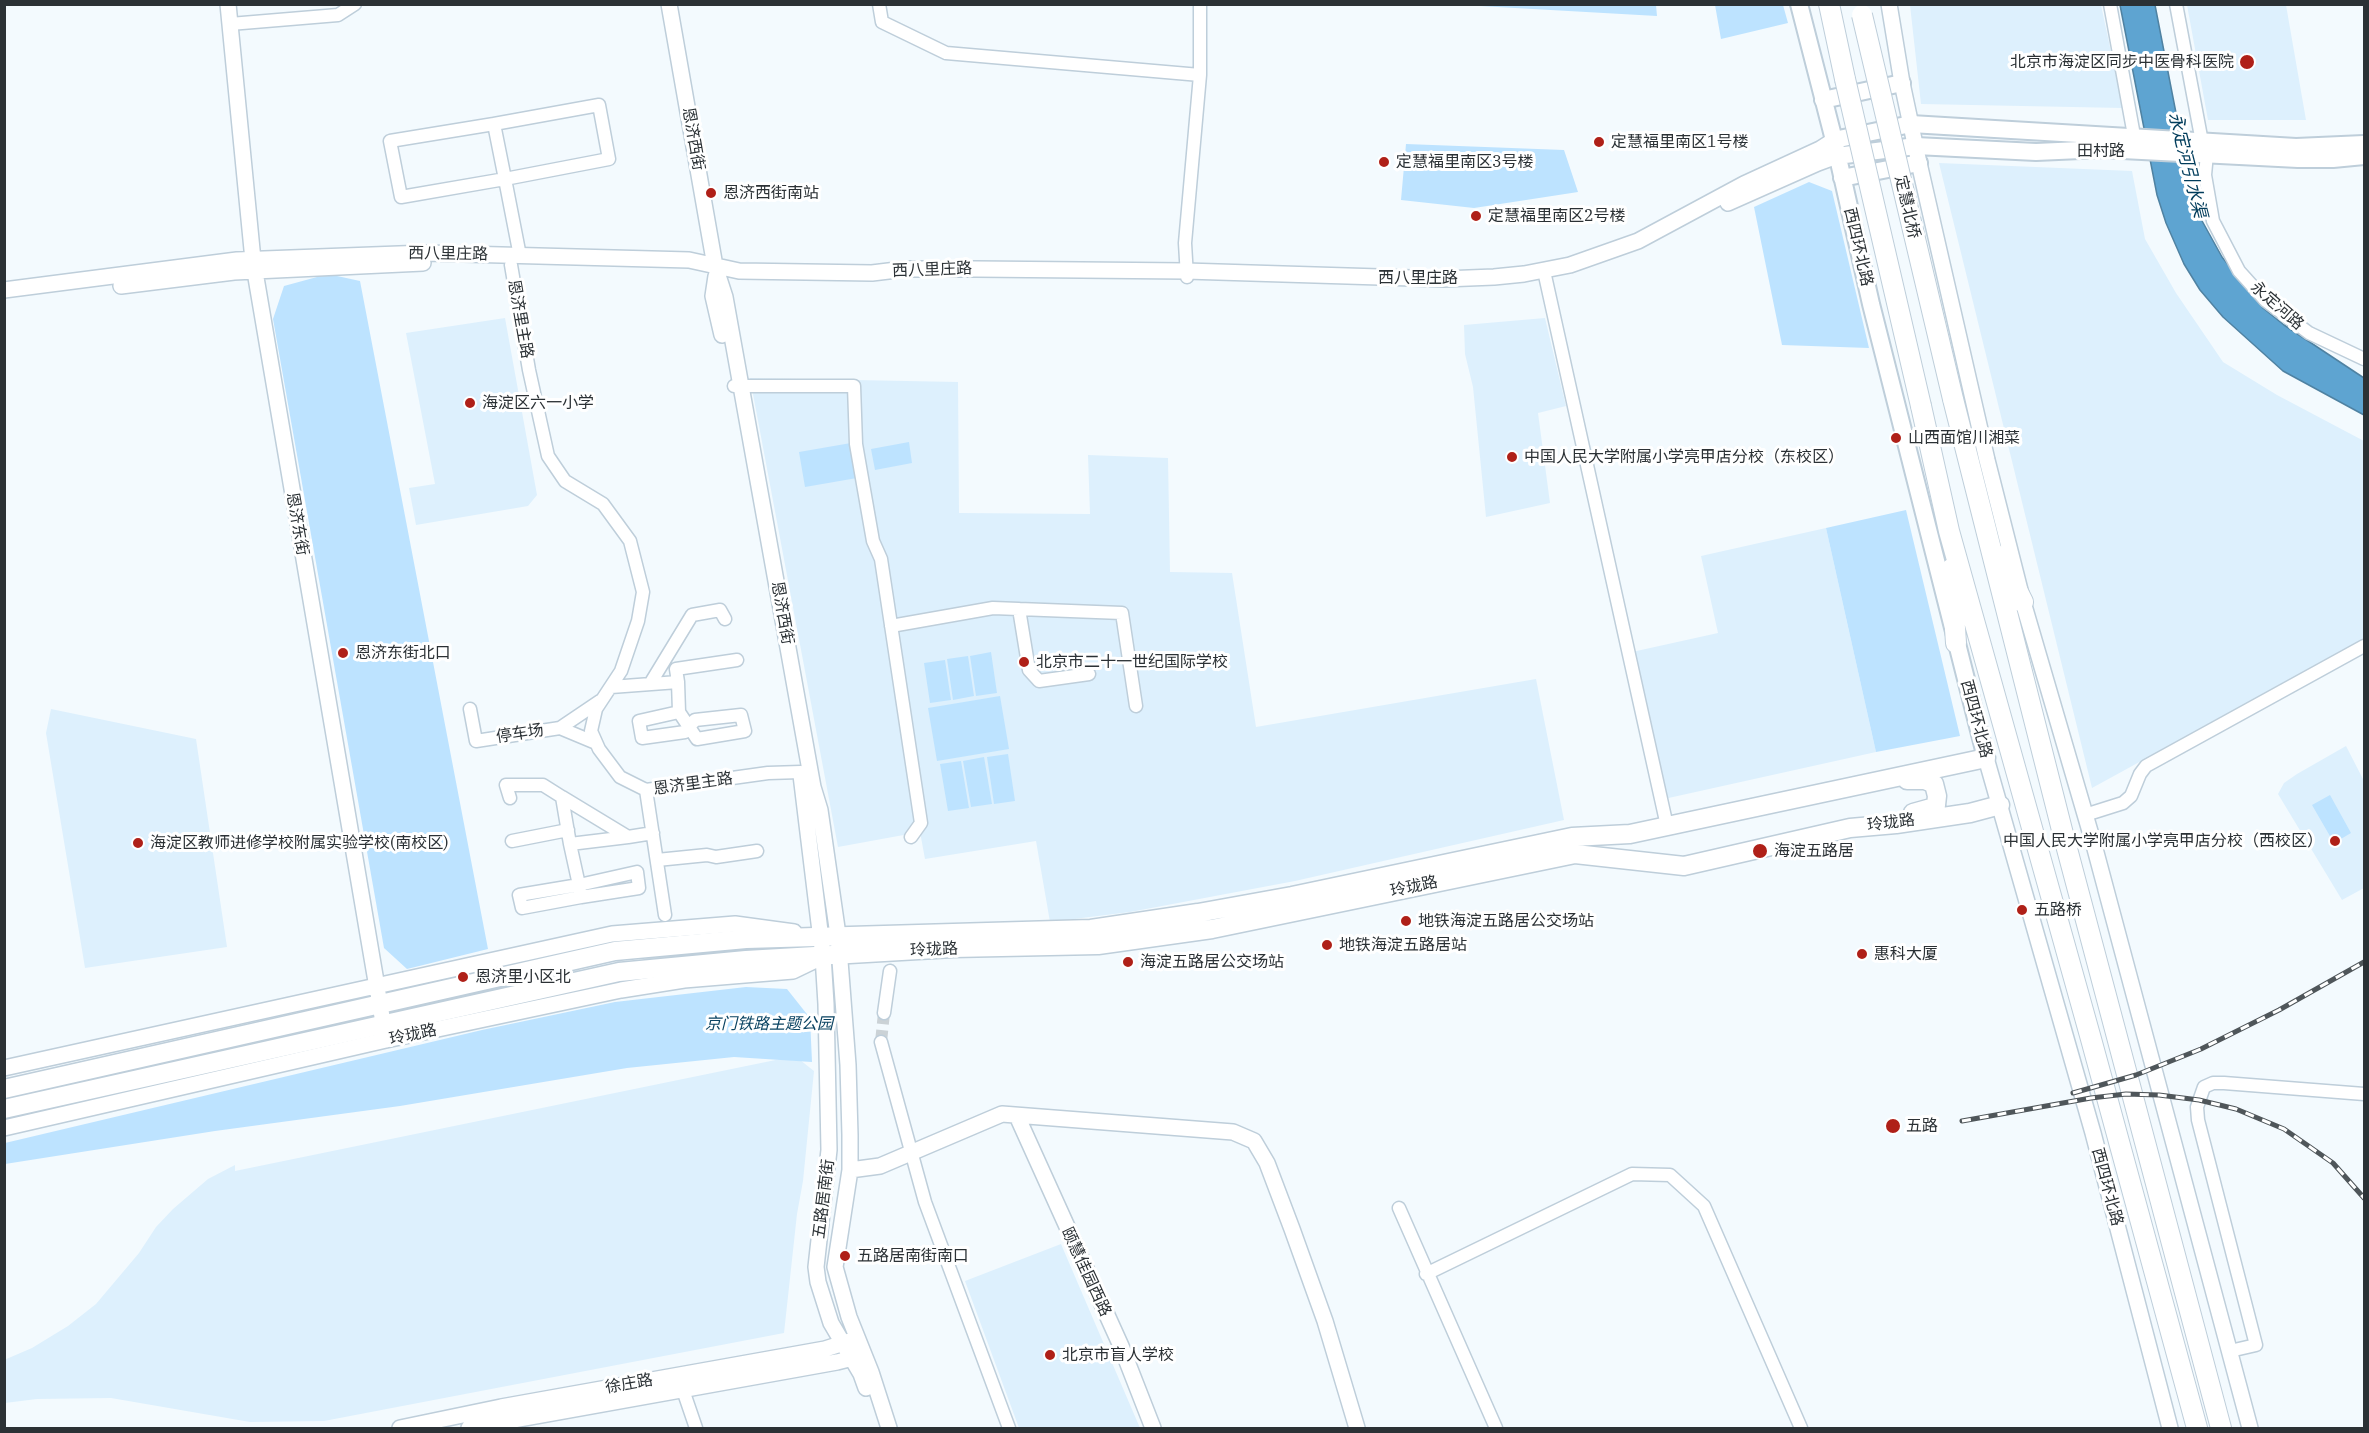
<!DOCTYPE html>
<html>
<head>
<meta charset="utf-8">
<style>
	body { margin:0 }
	#map { position:relative; width:2369px; height:1433px; overflow:hidden; background:#f3fafe; font-family:"IBM Plex Serif",serif }
	canvas { display:block }
	.frame { position:absolute; inset:0; border:6px solid #2b3135; pointer-events:none }
</style>
</head>
<body>
<div id="map">
<canvas width="2369" height="1433"></canvas>
<div class="frame"></div>
</div>
<script>
const c = document.querySelector('canvas').getContext('2d');
c.lineJoin = 'round';
function fill(path, color) {
  c.fillStyle = color;
  c.fill(path, 'evenodd');
}
function toPath(rows) {
  const path = new Path2D();
  for (const r of rows) {
    path.moveTo(r[0], r[1]);
    for (let i = 2; i < r.length; i += 2) path.lineTo(r[i], r[i + 1]);
  }
  return path;
}
function strokePath(path, color, width, dash) {
  c.strokeStyle = color;
  c.lineWidth = width;
  c.lineCap = dash ? 'butt' : 'round';
  c.setLineDash(dash || []);
  c.stroke(path);
}
function drawText(font, color, halo, rows, align = 'center') {
  c.font = font + ' "IBM Plex Serif","Noto Sans SC",serif';
  c.lineWidth = 6;
  c.setLineDash([]);
  c.textBaseline = 'middle';
  c.strokeStyle = halo;
  c.fillStyle = color;
  for (const [text, x, y, turn = 0] of rows) {
    c.save();
    c.translate(x, y);
    c.rotate((+turn || 0) * Math.PI / 180);
    c.textAlign = isNaN(turn) ? turn : align;
    if (halo) c.strokeText(text, 0, 0);
    c.fillText(text, 0, 0);
    c.restore();
  }
}
const built = toPath([
	[1910,5,2101,5,2123,108,1921,104],
	[2187,5,2286,5,2306,120,2208,120],
	[1939,163,2132,171,2145,239,2176,293,2223,362,2277,395,2364,441,2364,639,2092,788],
	[505,318,537,495,528,506,416,525,409,488,435,484,406,333],
	[1545,318,1566,406,1538,413,1550,503,1486,517,1473,387,1465,354,1464,325],
	[750,378,958,382,959,513,1090,514,1088,455,1168,458,1170,572,1232,573,1256,727,1536,679,1564,820,1295,881,1130,912,1050,922,1036,841,925,859,920,832,838,847],
	[1826,528,1876,752,1664,799,1632,652,1718,633,1701,556],
	[51,709,196,739,227,947,85,968,46,733],
	[2346,746,2364,781,2364,888,2342,900,2278,794,2284,783,2297,774],
	[795,1056,814,1071,803,1181,797,1214,784,1333,324,1421,250,1422,111,1398,37,1399,5,1403,4,1360,32,1348,68,1326,96,1304,139,1253,156,1227,173,1209,208,1179,235,1165,235,1171],
	[1061,1244,1140,1428,1019,1428,965,1281]
]);
const green = toPath([
	[1462,5,1656,5,1657,16],
	[1715,5,1783,5,1788,23,1721,39],
	[1406,144,1564,150,1578,192,1474,208,1401,200],
	[1809,182,1832,191,1869,348,1782,345,1754,207],
	[328,274,360,281,488,949,407,969,384,948,273,319,284,286],
	[909,442,912,463,875,470,871,449],
	[851,443,857,478,805,487,799,452],
	[1906,510,1960,736,1876,752,1826,528],
	[991,652,997,693,976,696,970,656],
	[968,656,974,696,953,700,947,659],
	[945,660,951,700,930,703,924,663],
	[1000,696,1009,749,937,761,928,708],
	[1008,754,1015,801,994,804,987,757],
	[984,757,992,804,971,807,963,761],
	[961,761,969,808,948,811,940,764],
	[2330,795,2351,833,2334,843,2312,805],
	[746,987,787,989,810,1018,812,1062,734,1057,627,1068,400,1106,215,1131,5,1164,5,1143,482,1030,615,1002]
]);
const water = toPath([
	[2120,5,2155,5,2191,190,2201,219,2222,257,2263,308,2284,325,2364,378,2364,415,2283,371,2223,317,2200,290,2184,264,2166,223,2157,195,2120,5]
]);
const minorTunnel = toPath([
	[881,1042,884,1013]
]);
const minor = toPath([
	[879,4,882,22,946,53,1200,75],
	[2110,4,2133,130],
	[2176,4,2202,142],
	[230,24,338,15,355,4],
	[494,124,599,105,609,159,505,179,401,197,390,141,494,124,505,179,520,256],
	[2207,154,2205,175,2213,221,2239,271,2266,301,2309,333,2364,359],
	[511,265,529,370,548,456,565,481,603,504,630,541,643,592,638,621,621,671,596,709,591,731,599,749,620,777,646,790,768,773,801,772],
	[1544,271,1667,826],
	[1187,277,1185,243,1200,75,1200,4],
	[734,386,854,386,856,444,873,541,881,559,921,823,911,837],
	[1019,609,1029,670,1039,681,1089,674],
	[891,626,993,608,1122,613,1136,706],
	[678,682,676,669,737,660],
	[650,684,692,615,720,610,725,619],
	[611,687,678,682,679,712,639,721,642,738,685,732,689,727,695,720,741,715,745,731,697,739,679,712],
	[470,709,476,741,560,728],
	[596,743,560,728,600,701],
	[646,790,665,915],
	[510,798,506,785,543,785,562,797],
	[2085,815,2123,803,2131,796,2140,774,2146,766,2364,646],
	[628,837,562,797,570,844,628,837,653,833],
	[512,841,568,830],
	[570,844,579,885,581,897,522,908,519,895,579,885,637,872,639,888,581,897],
	[657,860,707,855,716,857,757,851],
	[884,1013,890,971],
	[881,1042,925,1202,1009,1428],
	[1399,1208,1496,1428],
	[1426,1274,1632,1174,1670,1175,1704,1206,1801,1428],
	[2230,1351,2256,1345,2198,1120,2197,1107,2204,1087,2213,1083,2224,1083,2364,1094],
	[683,1390,696,1428]
]);
const tertiary = toPath([
	[228,4,253,260,386,1040],
	[669,4,715,266,725,297,813,787,820,810,838,935,848,1065,850,1135,850,1170,835,1267,849,1317,871,1372,889,1428],
	[1889,4,1902,83,1919,163,1987,460,2023,602,2094,845,2250,1428],
	[1728,203,1818,163,1837,156],
	[716,276,713,296,722,335],
	[121,286,234,272,423,263],
	[4,290,237,260,426,253,689,260,739,271,872,273,905,269,976,269,1186,271,1444,279,1494,277,1524,274,1570,265,1638,241,1744,184,1820,149,1834,140],
	[1986,758,2093,1133,2170,1428],
	[801,775,823,956,826,1004,829,1150,816,1267,818,1282,831,1323,861,1374,866,1388],
	[4,1068,612,934,735,924,794,932],
	[1017,1116,1121,1346,1153,1428],
	[4,1128,386,1040,621,990,684,980,793,971,822,957],
	[850,1170,880,1166,1002,1114,1233,1132,1254,1141,1267,1163,1292,1229,1325,1321,1357,1428],
	[400,1428,501,1407,825,1349,850,1341],
	[469,1428,837,1362,861,1356]
]);
const secondary = toPath([
	[1799,4,1834,140,1871,304,1986,758],
	[1823,100,1902,83],
	[1834,140,1911,124,2296,147,2364,144],
	[1837,156,1916,146,2036,152,2103,149,2298,159,2333,159,2364,156],
	[1842,178,1919,163]
]);
const primary = toPath([
	[1907,780,1925,780,1934,784,1937,796,1936,805,1931,808,1913,813],
	[4,1089,615,951,746,939,1091,929,1198,913,1292,896,1572,837,1630,834,1986,758],
	[4,1109,619,972,746,960,953,948,1098,945,1212,929,1575,854,1684,866,1850,828,1896,824,1970,813,2000,805]
]);
const trunk = toPath([
	[1829,4,1845,79],
	[1953,399,2062,830,2221,1428],
	[1921,406,1949,531,2091,1039,2197,1428],
	[2000,556,2023,602],
	[1951,569,1956,643]
]);
const rail = toPath([
	[2073,1093,2136,1075,2201,1049,2279,1010,2364,962],
	[1962,1121,2091,1098,2126,1094,2159,1095,2199,1100,2236,1109,2284,1129,2333,1163,2364,1198]
]);
const trunkBridge = toPath([
	[1862,15,1953,399],
	[1845,79,1921,406]
]);
const markers = [
	[2247,62,8,"#af2018"],
	[1599,142,6,"#af2018"],
	[1384,162,6,"#af2018"],
	[711,193,6,"#af2018"],
	[1476,216,6,"#af2018"],
	[470,403,6,"#af2018"],
	[1896,438,6,"#af2018"],
	[1512,457,6,"#af2018"],
	[343,653,6,"#af2018"],
	[1024,662,6,"#af2018"],
	[2335,841,6,"#af2018"],
	[138,843,6,"#af2018"],
	[1760,851,8,"#af2018"],
	[2022,910,6,"#af2018"],
	[1406,921,6,"#af2018"],
	[1327,945,6,"#af2018"],
	[1862,954,6,"#af2018"],
	[1128,962,6,"#af2018"],
	[463,977,6,"#af2018"],
	[1893,1126,8,"#af2018"],
	[845,1256,6,"#af2018"],
	[1050,1355,6,"#af2018"]
];
const poiNames = [
	["北京市海淀区同步中医骨科医院",2234,62,"right"],
	["定慧福里南区1号楼",1611,142],
	["定慧福里南区3号楼",1396,162],
	["恩济西街南站",723,193],
	["定慧福里南区2号楼",1488,216],
	["海淀区六一小学",482,403],
	["山西面馆川湘菜",1908,438],
	["中国人民大学附属小学亮甲店分校（东校区）",1524,457],
	["恩济东街北口",355,653],
	["北京市二十一世纪国际学校",1036,662],
	["中国人民大学附属小学亮甲店分校（西校区）",2323,841,"right"],
	["海淀区教师进修学校附属实验学校(南校区)",150,843],
	["海淀五路居",1774,851],
	["五路桥",2034,910],
	["地铁海淀五路居公交场站",1418,921],
	["地铁海淀五路居站",1339,945],
	["惠科大厦",1874,954],
	["海淀五路居公交场站",1140,962],
	["恩济里小区北",475,977],
	["五路",1906,1126],
	["五路居南街南口",857,1256],
	["北京市盲人学校",1062,1355]
];
const streetNames = [
	["恩济西街",693,139,80],
	["田村路",2101,151],
	["定慧北桥",1907,207,77],
	["西四环北路",1858,247,77],
	["西八里庄路",448,254,1],
	["西八里庄路",932,270,-2],
	["西八里庄路",1418,278],
	["永定河路",2277,306,41],
	["恩济里主路",520,319,80],
	["恩济东街",297,524,80],
	["恩济西街",782,613,80],
	["西四环北路",1976,719,75],
	["停车场",520,734,-9],
	["恩济里主路",693,784,-8],
	["玲珑路",1891,823,-7],
	["玲珑路",1414,887,-12],
	["玲珑路",934,950,-3],
	["玲珑路",413,1035,-12],
	["西四环北路",2107,1187,75],
	["五路居南街",824,1199,-83],
	["颐慧佳园西路",1086,1272,65],
	["徐庄路",629,1384,-10]
];
const parkNames = [
	["京门铁路主题公园",769,1024]
];
const waterNames = [
	["永定河引水渠",2187,165,76]
];
fill(built, '#ddf0fd');
fill(green, '#bde3ff');
fill(water, '#5ea4d1');
strokePath(water, '#4f82a2', 1.5);
strokePath(minorTunnel, '#cbd2d6', 12, [12, 6]);
strokePath(minor, '#beceda', 15);
strokePath(tertiary, '#beceda', 18);
strokePath(secondary, '#beceda', 20);
strokePath(primary, '#beceda', 21);
strokePath(trunk, '#beceda', 22);
strokePath(minor, '#fff', 12);
strokePath(tertiary, '#fff', 15);
strokePath(secondary, '#fff', 16);
strokePath(primary, '#fff', 18);
strokePath(trunk, '#fff', 20);
strokePath(rail, '#4f565a', 5);
strokePath(rail, '#fff', 3, [9]);
strokePath(trunkBridge, '#beceda', 22, []);
strokePath(trunkBridge, '#fff', 20);
for (const [x, y, r, color] of markers) {
  const dot = new Path2D();
  dot.arc(x, y, r, 0, 2 * Math.PI);
  c.fillStyle = color;
  c.fill(dot);
  strokePath(dot, '#fff', 2);
}
drawText('16px', '#2b3135', '#fff', poiNames, 'left');
drawText('16px', '#2b3135', '#fff', streetNames);
drawText('italic 16px', '#0a4362', '#fff', parkNames);
drawText('italic 18px', '#003c5b', '#fff', waterNames);
</script>
</body>
</html>
